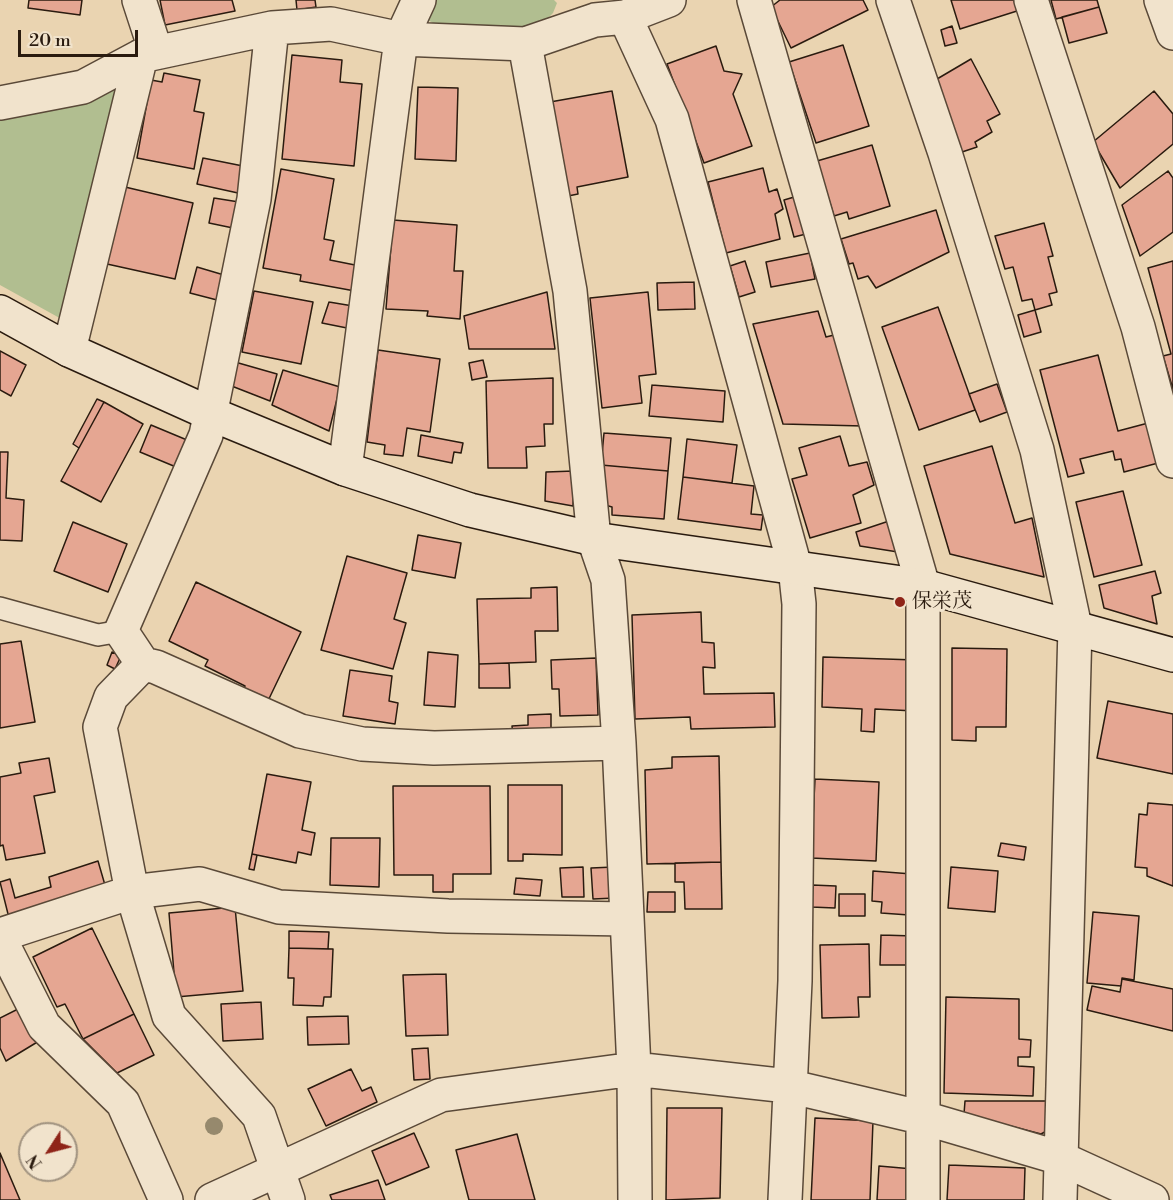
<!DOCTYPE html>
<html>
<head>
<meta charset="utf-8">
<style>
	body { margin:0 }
	#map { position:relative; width:1173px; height:1200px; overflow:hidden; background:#ead4b1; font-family:"Libre Bodoni",serif }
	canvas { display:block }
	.north { position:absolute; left:18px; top:1122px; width:60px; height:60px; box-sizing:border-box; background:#f1e3cc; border:2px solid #a19380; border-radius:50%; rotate:234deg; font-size:16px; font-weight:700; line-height:24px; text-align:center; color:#2a1b0f }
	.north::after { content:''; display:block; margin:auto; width:21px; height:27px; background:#8f2418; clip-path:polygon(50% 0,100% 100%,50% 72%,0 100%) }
	.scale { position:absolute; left:18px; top:30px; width:120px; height:27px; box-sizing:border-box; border:3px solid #2a1b0f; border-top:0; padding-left:8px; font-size:18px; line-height:21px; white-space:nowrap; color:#2a1b0f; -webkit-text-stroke:4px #f1e3cc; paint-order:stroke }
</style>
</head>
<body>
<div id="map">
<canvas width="1173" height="1200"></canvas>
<div class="north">N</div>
<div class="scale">20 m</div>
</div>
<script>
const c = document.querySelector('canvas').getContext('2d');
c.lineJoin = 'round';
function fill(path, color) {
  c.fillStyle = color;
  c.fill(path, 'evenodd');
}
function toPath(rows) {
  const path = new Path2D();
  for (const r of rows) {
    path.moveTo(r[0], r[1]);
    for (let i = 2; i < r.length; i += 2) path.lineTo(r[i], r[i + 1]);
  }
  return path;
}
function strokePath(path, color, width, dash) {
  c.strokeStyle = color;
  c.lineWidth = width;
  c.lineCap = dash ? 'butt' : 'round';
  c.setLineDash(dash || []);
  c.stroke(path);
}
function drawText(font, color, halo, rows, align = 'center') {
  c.font = font + ' "Libre Bodoni","Noto Serif JP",serif';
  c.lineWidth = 6;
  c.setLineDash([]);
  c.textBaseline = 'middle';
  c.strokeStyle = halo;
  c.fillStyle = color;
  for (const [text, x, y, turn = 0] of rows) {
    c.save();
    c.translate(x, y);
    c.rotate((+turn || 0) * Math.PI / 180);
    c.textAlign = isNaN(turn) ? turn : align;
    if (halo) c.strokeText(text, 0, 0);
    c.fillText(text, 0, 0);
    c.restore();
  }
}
const green = toPath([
	[429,0,554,0,557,3,553,13,543,23,531,29,451,31,425,19],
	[125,79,65,321,0,285,0,114]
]);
const building = toPath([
	[29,0,82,0,80,15,28,8,29,0],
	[160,0,232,0,235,11,165,25,160,0],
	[296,0,315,0,316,7,297,10,296,0],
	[780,0,863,0,868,10,791,48,771,7,780,0],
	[951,0,1014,0,1017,11,960,29,951,0],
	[1051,0,1097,0,1099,7,1056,19,1051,0],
	[1099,7,1107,33,1069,43,1062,17,1099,7],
	[952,26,957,43,945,46,941,30,952,26],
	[843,45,869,126,816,143,789,62,843,45],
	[716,46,724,71,742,74,733,94,752,146,704,163,667,64,716,46],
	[292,55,342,60,340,82,362,84,354,166,282,159,292,55],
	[971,59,1000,114,987,121,992,132,975,142,977,147,962,152,937,79,971,59],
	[164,73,200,80,194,111,204,113,194,169,137,158,151,80,162,82,164,73],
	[418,87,458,88,456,161,415,159,418,87],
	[612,91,628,177,577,187,578,194,568,196,550,102,612,91],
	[1154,91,1173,114,1173,144,1120,188,1093,142,1154,91],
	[872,145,890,206,849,219,847,212,834,216,817,161,872,145],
	[203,158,243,166,238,193,197,184,203,158],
	[763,168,769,192,777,189,783,209,775,214,780,239,726,253,708,182,763,168],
	[281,169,334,179,324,239,334,241,330,260,360,266,355,291,300,281,301,275,263,268,281,169],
	[1168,171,1173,178,1173,232,1140,256,1122,205,1168,171],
	[125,187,193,203,175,279,107,264,125,187],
	[801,195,810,233,794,237,784,200,801,195],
	[214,198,239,202,233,228,209,223,214,198],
	[936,210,949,252,876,288,868,276,858,279,853,263,849,264,841,239,936,210],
	[393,220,457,225,454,271,463,271,460,319,427,316,428,311,386,309,393,220],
	[1044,223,1053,256,1048,257,1057,292,1049,294,1052,305,1035,310,1032,299,1022,301,1013,267,1005,269,995,236,1044,223],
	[810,253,815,279,771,287,766,262,810,253],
	[745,261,755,292,739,297,730,266,745,261],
	[1173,261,1173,389,1163,356,1171,354,1148,268,1173,261],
	[197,267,224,275,217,300,190,293,197,267],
	[694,282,695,309,658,310,657,283,694,282],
	[254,291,313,302,301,364,242,352,254,291],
	[547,292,555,349,469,349,464,316,547,292],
	[648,292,656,374,639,376,642,403,602,408,590,298,648,292],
	[329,302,353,306,347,328,322,323,329,302],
	[938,307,975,410,919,430,882,327,938,307],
	[1035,310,1041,332,1024,337,1018,315,1035,310],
	[818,311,826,337,834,335,863,426,783,424,753,324,818,311],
	[378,350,440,359,430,432,407,428,403,456,384,454,385,445,367,442,378,350],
	[0,351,26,365,11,396,0,390,0,351],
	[1098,355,1118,431,1152,422,1162,462,1124,472,1121,459,1115,460,1113,451,1080,459,1084,473,1068,477,1040,370,1098,355],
	[483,360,487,377,472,380,469,363,483,360],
	[235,362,277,374,270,401,229,385,235,362],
	[283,370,340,387,329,431,272,405,283,370],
	[553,378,553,424,544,424,545,446,526,447,527,468,488,468,486,381,553,378],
	[997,384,1007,412,980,422,969,394,997,384],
	[652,385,725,391,723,422,649,416,652,385],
	[97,399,104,402,79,448,73,444,97,399],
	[104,402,143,424,101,502,61,481,104,402],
	[151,425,187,440,176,467,140,452,151,425],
	[604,433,671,438,668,471,601,465,604,433],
	[421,435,463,443,461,453,454,452,452,463,418,456,421,435],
	[840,436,849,466,867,462,874,485,853,495,861,523,810,538,792,479,807,475,799,448,840,436],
	[687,439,737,445,732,483,683,477,687,439],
	[992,446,1015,523,1032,518,1044,577,950,554,924,466,992,446],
	[0,452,8,452,6,498,24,500,22,541,0,540,0,452],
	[601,465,668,471,664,519,612,515,612,507,598,503,601,465],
	[574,471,573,506,545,501,546,472,574,471],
	[683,477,754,486,751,514,763,515,761,530,678,519,683,477],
	[1123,491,1142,565,1094,577,1076,502,1123,491],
	[889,521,898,552,860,546,856,532,889,521],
	[73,522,127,544,108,592,54,571,73,522],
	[418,535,461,543,455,578,412,570,418,535],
	[347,556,407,573,394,619,406,623,393,669,321,650,347,556],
	[1155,571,1161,593,1152,596,1157,624,1104,608,1099,585,1155,571],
	[196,582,301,632,266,705,242,693,245,686,205,666,208,660,169,641,196,582],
	[557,587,558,631,535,631,536,662,479,664,477,599,531,598,531,588,557,587],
	[701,612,702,642,714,643,715,668,703,667,704,694,774,693,775,727,691,729,690,717,635,719,632,615,701,612],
	[21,641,35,722,0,728,0,644,21,641],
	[952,648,1007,649,1006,727,976,727,976,741,952,740,952,648],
	[112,652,121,656,115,669,107,665,112,652],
	[428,652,458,655,455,707,424,705,428,652],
	[823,657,916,660,915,711,875,709,874,732,861,731,862,709,822,707,823,657],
	[596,658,598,715,560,716,559,689,552,689,551,660,596,658],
	[509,663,510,688,479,688,479,664,509,663],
	[350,670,392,676,389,701,398,703,395,724,343,716,350,670],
	[1108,701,1173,714,1173,774,1097,758,1108,701],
	[551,714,551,735,513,736,512,726,528,725,528,715,551,714],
	[719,756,721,862,647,864,645,770,672,768,672,757,719,756],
	[49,758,55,792,34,796,45,853,6,860,3,845,0,846,0,777,21,773,19,763,49,758],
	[267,774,311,782,302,830,315,833,311,855,298,852,296,863,252,854,267,774],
	[815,779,879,782,876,861,811,858,815,779],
	[508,785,562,785,562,855,523,854,523,861,508,861,508,785],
	[393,786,490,786,491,874,453,874,453,892,433,892,433,875,394,875,393,786],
	[1148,803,1173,805,1173,886,1147,876,1147,868,1135,867,1139,814,1147,815,1148,803],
	[331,838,380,838,379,887,330,885,331,838],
	[1001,843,1026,847,1024,860,998,856,1001,843],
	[252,854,257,855,254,870,249,869,252,854],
	[98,861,107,892,10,922,0,882,10,879,15,898,51,887,49,877,98,861],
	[721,862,722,909,685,909,684,882,675,882,675,863,721,862],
	[583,867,584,897,562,897,560,868,583,867],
	[614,867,615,898,593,899,591,868,614,867],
	[951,867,998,871,995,912,948,908,951,867],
	[873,871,912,874,909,915,881,913,882,902,872,901,873,871],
	[516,878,542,880,540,896,514,894,516,878],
	[812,885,836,886,835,908,811,907,812,885],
	[648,892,675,892,675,912,647,912,648,892],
	[839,894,865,894,865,916,839,916,839,894],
	[235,907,243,991,176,997,169,913,235,907],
	[1093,912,1139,916,1134,980,1122,978,1121,986,1087,983,1093,912],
	[92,928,134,1014,83,1039,65,1004,57,1007,33,957,92,928],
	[289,931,329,932,328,949,289,948,289,931],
	[881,935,914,936,914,965,880,965,881,935],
	[869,944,870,997,858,997,859,1017,822,1018,820,945,869,944],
	[289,948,333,949,331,997,324,997,323,1006,293,1005,294,978,288,978,289,948],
	[446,974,448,1035,406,1036,403,975,446,974],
	[1122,979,1173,989,1173,1031,1087,1010,1092,986,1120,992,1122,979],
	[946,997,1019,999,1019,1039,1031,1040,1030,1057,1018,1057,1018,1066,1034,1067,1033,1096,944,1093,946,997],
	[261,1002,263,1039,223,1041,221,1004,261,1002],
	[20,1008,39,1041,6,1061,0,1048,0,1018,20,1008],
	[134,1014,154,1055,117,1073,83,1039,134,1014],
	[348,1016,349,1044,308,1045,307,1017,348,1016],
	[428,1048,430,1079,414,1080,412,1049,428,1048],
	[351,1069,362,1091,371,1087,377,1102,326,1126,308,1089,351,1069],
	[965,1101,1055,1101,1054,1127,1041,1134,964,1114,965,1101],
	[667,1108,722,1108,720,1198,666,1200,667,1108],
	[815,1118,873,1121,870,1200,811,1200,815,1118],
	[414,1133,429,1167,386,1185,372,1151,414,1133],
	[517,1134,535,1200,469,1200,456,1150,517,1134],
	[0,1153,20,1200,0,1200,0,1153],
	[949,1165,1025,1168,1024,1200,947,1200,949,1165],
	[879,1166,913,1169,911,1200,877,1200,879,1166],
	[378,1180,385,1200,332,1200,330,1195,378,1180]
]);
const lane = toPath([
	[0,608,98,635,121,631]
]);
const street = toPath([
	[139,0,156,52],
	[754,0,923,586,923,1200],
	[893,0,945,153,1037,450,1075,627,1060,1200],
	[1031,0,1138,327,1173,461],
	[1161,0,1173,33],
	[625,17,672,119,795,567,799,604,795,981,785,1200],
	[272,28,254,199,206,435,121,631,143,664,111,697,100,727,132,892,169,1016,259,1116,288,1200],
	[525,44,570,291,594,539,608,580,619,743,634,1069,635,1200],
	[0,103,83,87,141,56,272,28,331,24,401,39,525,44,595,20,625,17,669,0],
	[69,350,141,56],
	[345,469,401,39,419,0],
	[143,664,156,667,300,731,362,744,434,748,619,743],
	[0,935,132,892,200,884,279,907,448,916,627,919],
	[0,939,44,1026,123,1103,166,1200],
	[212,1200,441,1095,634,1069,788,1086,924,1118,1060,1158,1152,1200]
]);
const secondary = toPath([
	[0,312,69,350,209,413,345,469,470,510,594,539,923,586,1173,655]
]);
const trees = [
	[214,1126]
];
const markers = [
	[900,602,6,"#8f2418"]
];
const poiNames = [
	["保栄茂",912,602]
];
fill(green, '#b1be90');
fill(building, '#e5a692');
strokePath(building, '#2a1b0f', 1.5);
strokePath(lane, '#5a4938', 24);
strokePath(street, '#5a4938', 36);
strokePath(secondary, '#2a1b0f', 36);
strokePath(lane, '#f1e3cc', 21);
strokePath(street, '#f1e3cc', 33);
strokePath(secondary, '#f1e3cc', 33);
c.fillStyle = '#96896d';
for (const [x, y] of trees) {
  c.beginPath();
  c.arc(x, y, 9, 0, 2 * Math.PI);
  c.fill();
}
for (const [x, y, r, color] of markers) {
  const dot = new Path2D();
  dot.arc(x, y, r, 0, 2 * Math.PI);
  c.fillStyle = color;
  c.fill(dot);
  strokePath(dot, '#f1e3cc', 2);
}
drawText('20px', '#2a1b0f', '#f1e3cc', poiNames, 'left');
</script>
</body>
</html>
